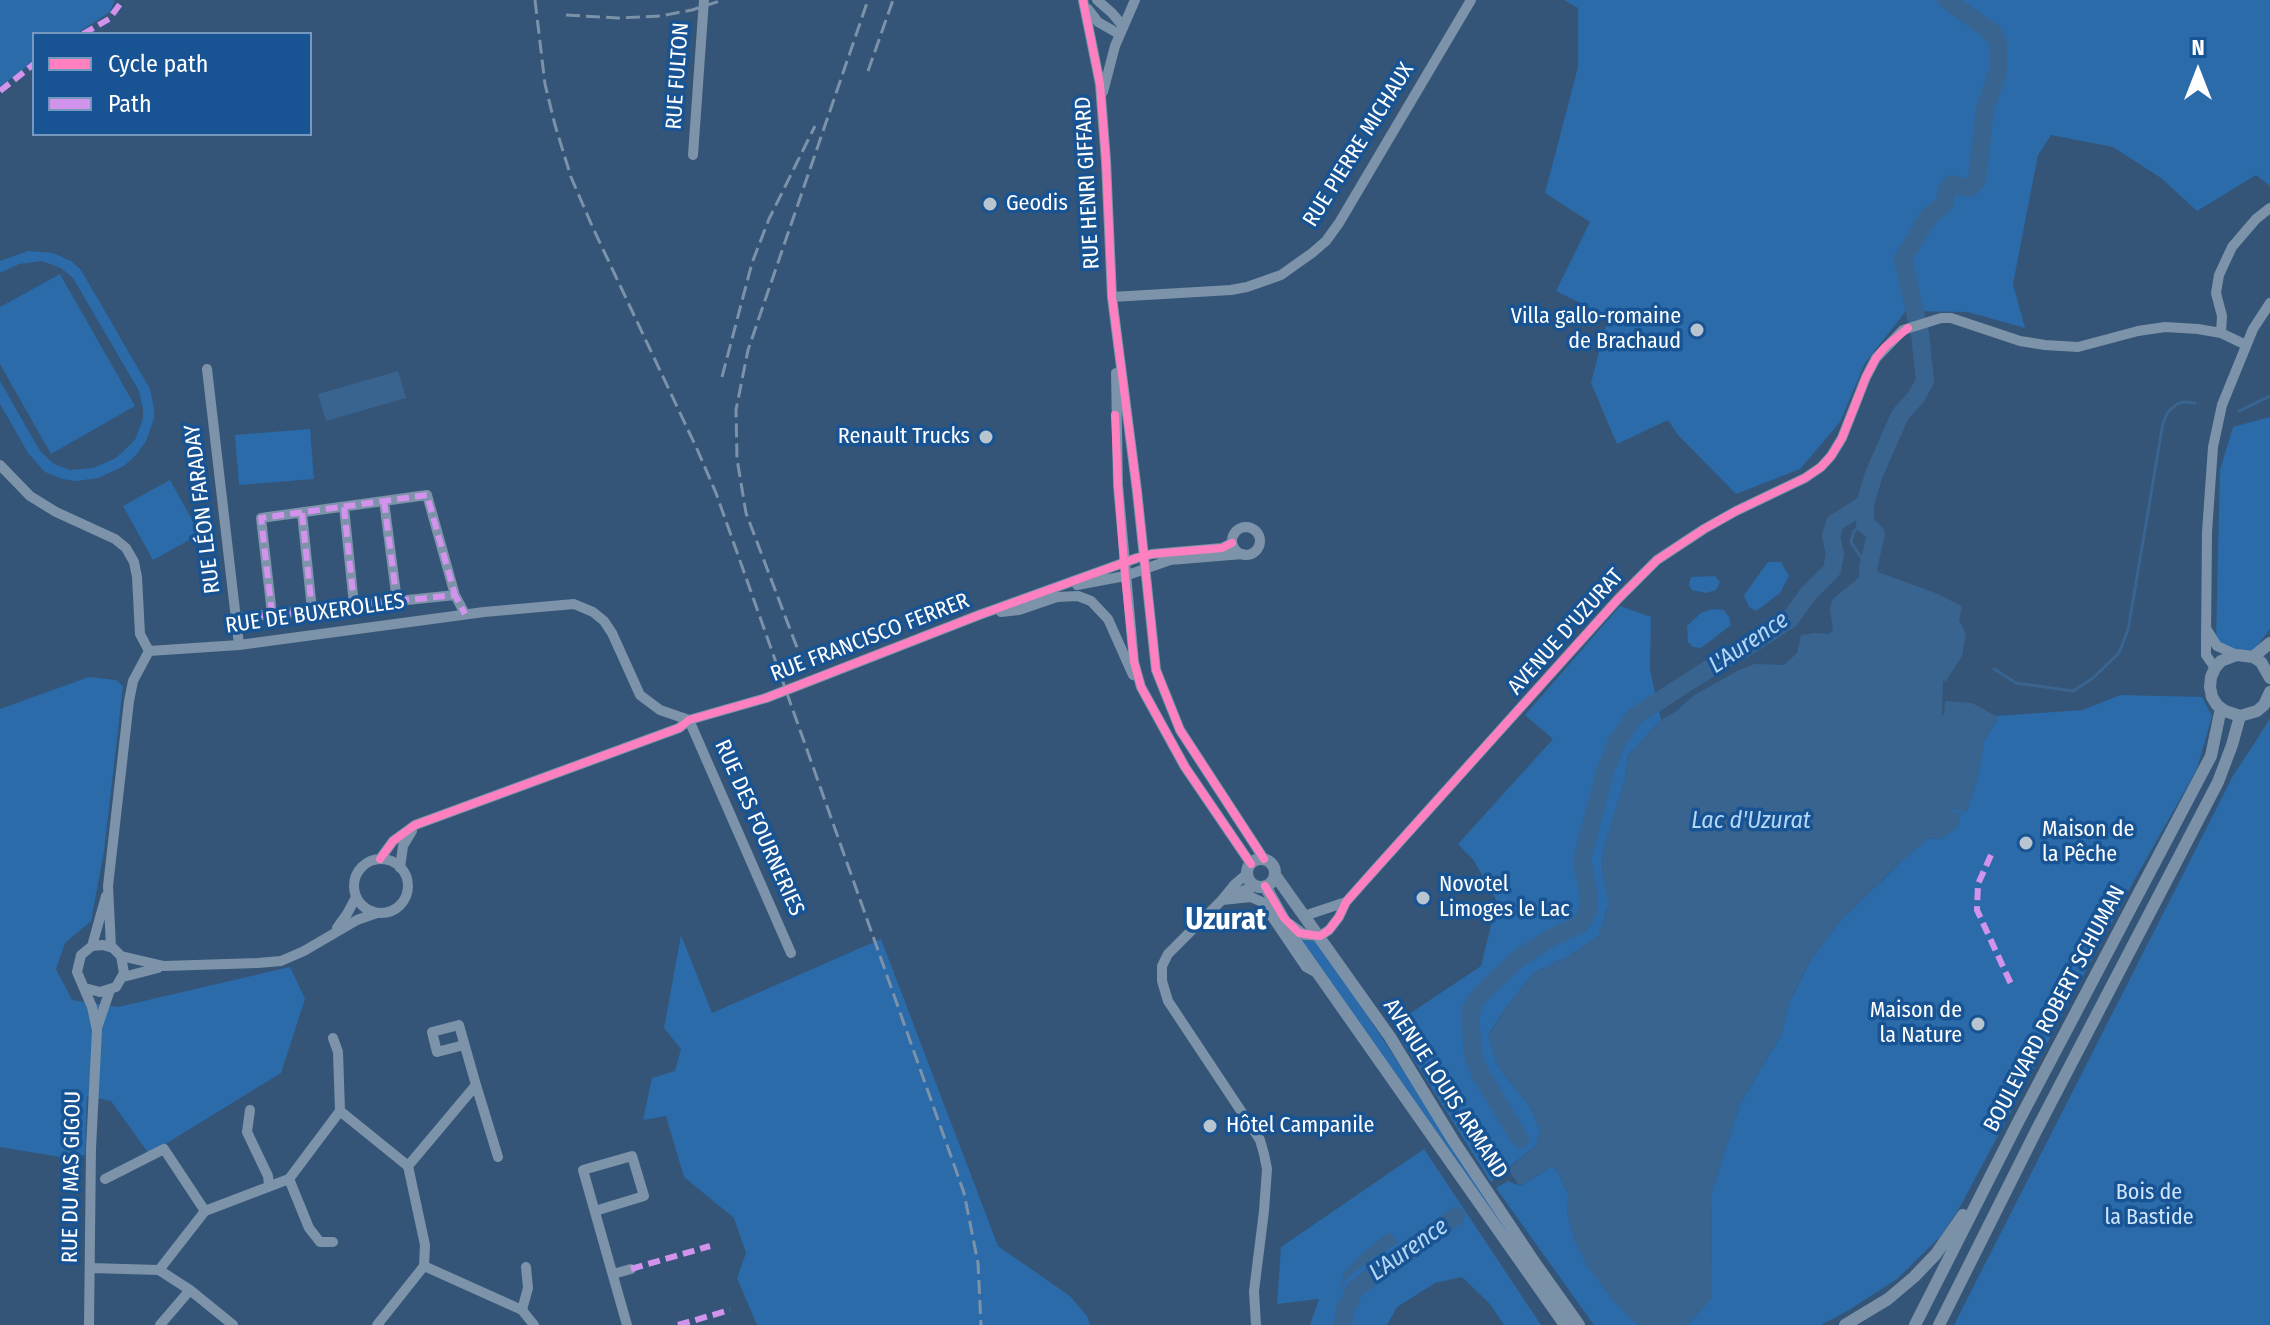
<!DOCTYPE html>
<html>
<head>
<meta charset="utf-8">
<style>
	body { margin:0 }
	#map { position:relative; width:2270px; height:1325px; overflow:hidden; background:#345577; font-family:"Fira Sans Condensed",sans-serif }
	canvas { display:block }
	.legend { position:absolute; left:32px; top:32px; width:280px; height:104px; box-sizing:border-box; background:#185493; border:2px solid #7498be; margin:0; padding:10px 14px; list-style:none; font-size:24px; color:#fff }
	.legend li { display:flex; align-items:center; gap:16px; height:40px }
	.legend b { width:40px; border:2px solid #7498be }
	.north { position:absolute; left:2158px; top:32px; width:80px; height:80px; -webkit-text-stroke:6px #185493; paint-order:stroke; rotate:0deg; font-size:22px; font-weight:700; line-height:32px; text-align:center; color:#fff }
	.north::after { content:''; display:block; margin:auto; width:28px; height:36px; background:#fff; clip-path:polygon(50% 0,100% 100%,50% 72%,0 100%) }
</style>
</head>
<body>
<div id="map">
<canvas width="2270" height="1325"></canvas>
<ul class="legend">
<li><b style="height:10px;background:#ff80c0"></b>Cycle path</li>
<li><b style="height:10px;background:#d193ec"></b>Path</li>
</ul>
<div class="north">N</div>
</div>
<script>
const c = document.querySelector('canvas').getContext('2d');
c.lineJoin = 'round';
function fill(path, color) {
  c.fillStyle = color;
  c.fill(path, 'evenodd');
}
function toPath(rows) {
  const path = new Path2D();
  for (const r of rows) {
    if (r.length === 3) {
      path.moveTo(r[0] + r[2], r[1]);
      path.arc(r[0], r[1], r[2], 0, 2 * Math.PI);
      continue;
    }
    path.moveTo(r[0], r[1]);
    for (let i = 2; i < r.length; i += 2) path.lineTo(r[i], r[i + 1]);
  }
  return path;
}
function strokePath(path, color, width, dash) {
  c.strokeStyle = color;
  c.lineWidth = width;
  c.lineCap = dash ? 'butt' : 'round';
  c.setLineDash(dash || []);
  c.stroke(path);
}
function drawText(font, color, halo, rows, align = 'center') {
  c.font = font + ' "Fira Sans Condensed",sans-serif';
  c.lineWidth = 7;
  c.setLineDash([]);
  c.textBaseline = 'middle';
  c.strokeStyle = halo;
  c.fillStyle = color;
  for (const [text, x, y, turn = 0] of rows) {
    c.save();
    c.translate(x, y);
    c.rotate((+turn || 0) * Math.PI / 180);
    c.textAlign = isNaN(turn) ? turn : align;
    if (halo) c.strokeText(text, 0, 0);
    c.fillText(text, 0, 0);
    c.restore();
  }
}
const green = toPath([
	[0,0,115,0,110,12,76,34,34,34,34,61,0,87],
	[1564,0,2270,0,2270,186,2256,175,2197,211,2161,178,2113,147,2051,135,2038,155,2013,284,2025,328,1968,312,1906,311,1865,363,1840,422,1800,469,1736,494,1678,435,1668,420,1617,444,1591,383,1608,317,1556,291,1590,222,1545,193,1578,67,1578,8],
	[28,251,53,253,71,261,81,270,150,389,154,408,154,418,146,441,136,455,124,466,98,478,76,481,63,479,45,472,28,453,0,404,0,381,40,451,54,464,70,470,93,468,116,458,135,440,143,419,143,409,139,391,73,278,61,268,42,261,19,264,0,273,0,261],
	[60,274,135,406,51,454,0,364,0,307],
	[2270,417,2270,629,2248,658,2216,642,2220,470,2233,427],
	[310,429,314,479,239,485,235,435],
	[170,480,200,534,153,560,123,506],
	[1768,562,1781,562,1789,576,1780,593,1756,611,1749,607,1744,595],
	[1715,576,1720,582,1716,590,1706,593,1692,590,1689,585,1691,577],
	[1620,606,1651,617,1650,670,1661,720,1628,755,1625,779,1603,851,1602,869,1609,903,1599,936,1569,956,1534,973,1509,1003,1488,1035,1498,1066,1530,1107,1540,1130,1538,1141,1535,1146,1491,1182,1402,1041,1406,1016,1481,966,1497,901,1474,861,1458,844,1553,739,1525,715],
	[1712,609,1724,610,1729,617,1731,625,1701,648,1693,647,1688,642,1687,626,1701,613],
	[89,677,116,680,123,686,104,851,91,921,65,943,56,969,72,1000,118,1007,290,967,305,999,281,1073,149,1154,111,1101,87,1096,85,1155,60,1157,0,1147,0,709],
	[2120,695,2202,697,2212,716,2197,769,2131,886,1960,1207,1941,1236,1897,1279,1849,1310,1821,1325,1687,1325,1711,1298,1712,1192,1739,1106,1782,1033,1789,1003,1810,961,1840,921,1912,851,1928,839,1942,838,1951,808,1967,811,1978,776,1984,741,1997,720,1996,716,2083,710],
	[2270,719,2270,1325,1954,1325,2233,776],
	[681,935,712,1013,881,939,998,1246,1070,1296,1087,1316,1090,1325,757,1325,737,1278,746,1253,734,1218,684,1177,666,1116,643,1120,652,1078,675,1071,681,1049,664,1028],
	[1297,937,1308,941,1318,941,1452,1144,1574,1325,1570,1325],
	[1424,1149,1541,1325,1504,1325,1490,1304,1462,1277,1435,1283,1397,1307,1387,1325,1310,1325,1319,1299,1277,1304,1281,1247],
	[1552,1166,1557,1170,1569,1196,1567,1211,1575,1241,1632,1320,1641,1325,1594,1325,1496,1188,1508,1181,1520,1186]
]);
const water = toPath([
	[398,371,406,398,326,421,318,394],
	[1875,571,1933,592,1962,606,1959,620,1966,634,1962,656,1946,681,1943,681,1942,715,1944,715,1945,701,1972,703,1996,716,1997,720,1984,741,1978,776,1967,811,1951,809,1951,811,1961,813,1958,827,1942,838,1928,839,1893,869,1840,921,1810,961,1798,984,1789,1003,1782,1033,1739,1106,1712,1192,1711,1298,1687,1325,1641,1325,1632,1320,1614,1302,1587,1266,1575,1241,1567,1211,1569,1196,1557,1170,1552,1166,1519,1186,1508,1169,1535,1146,1538,1141,1540,1130,1530,1107,1498,1066,1488,1036,1509,1003,1534,973,1569,956,1599,936,1609,904,1602,869,1603,851,1625,779,1628,755,1661,720,1674,713,1693,696,1737,671,1754,664,1784,665,1797,653,1801,635,1814,633,1828,634,1833,631,1830,608,1833,599,1857,579,1861,573],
	[1389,1232,1398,1243,1376,1256,1348,1277,1340,1287,1344,1273,1361,1255]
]);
const stream = toPath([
	[2239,411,2270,396],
	[1865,524,1854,531,1851,542,1868,568],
	[1994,669,2016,683,2073,691,2093,678,2119,653,2128,630,2163,423,2168,412,2177,404,2184,402,2195,403]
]);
const river = toPath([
	[1865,504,1865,524,1876,534,1868,568,1871,595],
	[1520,1139,1479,1071,1473,1055,1470,1012,1479,996,1519,958,1551,938,1581,924,1589,909,1588,890,1582,860,1605,772,1617,742,1634,717,1707,670,1749,646,1790,619,1808,594,1832,570,1835,554,1831,536,1835,523,1865,504,1874,474,1900,415,1916,397,1925,381,1920,334,1903,259,1928,217,1945,204,1946,191,1952,184,1969,188,1977,180,1985,109,1998,72,1998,44,1993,33,1947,0],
	[1343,1325,1345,1310,1355,1289,1456,1216]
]);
const minor = toPath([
	[1083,0,1100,84,1106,161,1112,297,1137,491,1156,670,1180,730,1264,859],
	[1097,0,1112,13,1122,25],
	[1088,9,1098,22,1119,34],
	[1103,92,1115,46,1135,0],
	[693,155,704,0],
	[1112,297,1231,290,1247,287,1281,275,1312,253,1326,241,1339,223,1471,0],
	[2221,333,2222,316,2216,293,2219,275,2232,247,2256,219,2270,208],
	[207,369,239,645],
	[1116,373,1118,485,1134,662,1141,687,1185,767,1251,864],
	[0,465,30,496,56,512,115,539,126,548,134,562,137,577,140,634,149,651],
	[384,501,397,601],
	[344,507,354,605],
	[302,513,312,610],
	[1246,541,14],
	[1077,585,1125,576,1170,560,1243,554],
	[1001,612,1019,610,1057,597,1078,596,1091,601,1108,619,1133,675],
	[272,614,261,518,427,495,455,595],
	[236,618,455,595,465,614],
	[2207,630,2217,646,2237,655],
	[149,651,239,645,484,612,574,604,593,612,604,621,612,633,640,695,660,710,689,720],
	[2215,668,2206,655,2206,641,2207,532,2213,447,2222,405,2253,329,2270,303],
	[810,681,979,615,1137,558,1152,554,1222,548,1232,543],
	[689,720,791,953],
	[380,859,393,841,415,825,679,728,689,720,766,698],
	[381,886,27],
	[400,868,403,846,412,831],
	[1248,873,1235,884,1222,900,1168,954,1162,966,1162,981,1168,1001,1251,1126,1260,1140,1264,1154,1267,1169,1264,1211,1254,1291,1256,1325],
	[1231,895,1256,886],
	[1222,900,1251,897,1262,902,1306,967,1315,972],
	[1304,916,1346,902],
	[1290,924,1305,935,1320,936,1329,930,1339,917,1346,902,1370,875,1618,599,1657,560,1704,529,1736,511,1805,478,1821,467,1831,456,1842,438,1866,377,1876,358,1903,330,1941,318,1951,318,2020,341,2045,345,2078,347,2138,331,2165,327,2198,329,2221,333,2246,345],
	[337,928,347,914,356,897],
	[92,946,106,896],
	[111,947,108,886,129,701,133,681,149,651],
	[123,977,158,968],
	[85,988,100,992,116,987,124,973,121,956],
	[97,1028,110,990],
	[333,1038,338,1052,340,1111],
	[464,1045,437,1052,432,1032,459,1025,476,1085],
	[250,1110,247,1132,268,1176,269,1185],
	[408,1166,476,1085,498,1157],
	[105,1179,164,1149,205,1211],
	[289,1179,309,1228,320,1242,333,1242],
	[595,1211,644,1196,632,1156,583,1170,627,1325],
	[424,1266,522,1310,534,1325],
	[90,1268,159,1270,190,1290,233,1325],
	[159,1270,205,1211,289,1179,340,1111,408,1166,425,1245,424,1266,377,1325],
	[613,1274,631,1269],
	[522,1310,528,1288,526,1267],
	[89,1325,91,1148,97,1030,92,1007,77,972,81,955,92,946,103,945,113,948,121,956,164,966,258,963,281,961,304,951,357,920,377,913],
	[160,1325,190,1290]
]);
const major = toPath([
	[2253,657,2270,643],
	[2270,678,2261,662,2253,657,2237,655,2221,661,2215,668,2211,677,2210,687,2212,697,2217,705,2225,711,2240,716,2257,711,2264,705,2270,692],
	[1261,873,14],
	[1275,875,1390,1037,1453,1140,1535,1263,1579,1325],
	[1265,886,1298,945,1565,1325],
	[1845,1325,1888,1299,1914,1277,1936,1254,1963,1215],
	[1915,1325,2016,1126,2211,756,2221,708],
	[1939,1325,2035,1133,2218,782,2232,745,2240,716]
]);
const rail = toPath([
	[535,0,545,84,555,125,571,177,593,228,697,449,716,493,964,1193,978,1263,981,1325],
	[566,15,618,18,660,16,692,10,723,0],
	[868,71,893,0],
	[722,377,752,263,769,219,815,126],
	[804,666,746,513,737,459,736,410,748,350,868,0]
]);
const minorBridge = toPath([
	[766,698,810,681]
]);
const quiet = toPath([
	[83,34,109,19,123,0],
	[0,91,34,64],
	[384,501,397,601],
	[344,507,354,605],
	[302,513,312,610],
	[272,614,261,518,427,495,455,595],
	[236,618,455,595,465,614],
	[1991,855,1978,884,1977,910,2011,984],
	[631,1269,710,1246],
	[678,1325,730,1310]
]);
const cycleway = toPath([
	[1083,0,1100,84,1106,161,1112,297,1137,491,1156,670,1180,730,1264,859],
	[1115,415,1118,485,1125,576,1134,662,1141,687,1185,767,1251,864],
	[380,859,393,841,415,825,679,728,689,720,766,698,979,615,1137,558,1152,554,1222,548,1232,543],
	[1265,886,1284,918,1299,933,1320,936,1329,930,1339,917,1346,902,1370,875,1618,599,1657,560,1704,529,1736,511,1805,478,1821,467,1831,456,1842,438,1866,377,1876,358,1885,347,1908,328]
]);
const markers = [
	[990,204,8,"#b8c4cf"],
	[1697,330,8,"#b8c4cf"],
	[986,437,8,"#b8c4cf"],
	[2026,843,8,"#b8c4cf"],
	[1423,898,8,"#b8c4cf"],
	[1978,1024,8,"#b8c4cf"],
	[1210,1126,8,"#b8c4cf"]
];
const streetNames = [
	["RUE FULTON",678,76,-86],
	["RUE PIERRE MICHAUX",1359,145,-58],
	["RUE HENRI GIFFARD",1088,183,-93],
	["RUE LÉON FARADAY",203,509,-97],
	["RUE DE BUXEROLLES",315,614,-8],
	["AVENUE D'UZURAT",1566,632,-48],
	["RUE FRANCISCO FERRER",870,638,-21],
	["RUE DES FOURNERIES",759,828,66],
	["BOULEVARD ROBERT SCHUMAN",2055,1009,-62],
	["AVENUE LOUIS ARMAND",1445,1089,57],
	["RUE DU MAS GIGOU",72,1177,-89]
];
const poiNames = [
	["Geodis",1006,204],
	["Villa gallo-romaine",1681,317,"right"],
	["de Brachaud",1681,342,"right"],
	["Renault Trucks",970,437,"right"],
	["Maison de",2042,830],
	["la Pêche",2042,855],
	["Novotel",1439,885],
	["Limoges le Lac",1439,910],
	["Maison de",1962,1011,"right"],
	["la Nature",1962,1036,"right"],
	["Hôtel Campanile",1226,1126]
];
const parkNames = [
	["Bois de",2149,1193],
	["la Bastide",2149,1218]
];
const waterNames = [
	["L'Aurence",1749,643,-34],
	["Lac d'Uzurat",1751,821],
	["L'Aurence",1409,1250,-35]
];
const districtNames = [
	["Uzurat",1226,921]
];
fill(green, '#2b6ba9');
fill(water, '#396490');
strokePath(stream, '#396490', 3);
strokePath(river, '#396490', 18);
strokePath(minor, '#7c93a9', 10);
strokePath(major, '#7b91a8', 12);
strokePath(rail, '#7c92a9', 3, [14, 6]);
strokePath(minorBridge, '#7c93a9', 10);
strokePath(quiet, '#d193ec', 6, [12, 6]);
strokePath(cycleway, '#ff80c0', 8);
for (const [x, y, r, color] of markers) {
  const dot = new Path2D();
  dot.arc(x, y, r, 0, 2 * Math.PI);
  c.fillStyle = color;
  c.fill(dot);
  strokePath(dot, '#185493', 3);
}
drawText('22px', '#fff', '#185493', streetNames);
drawText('22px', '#fff', '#185493', poiNames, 'left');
drawText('22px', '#cee5fb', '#185493', parkNames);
drawText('italic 24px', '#b4d6f7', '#185493', waterNames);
drawText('bold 30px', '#fff', '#185493', districtNames);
</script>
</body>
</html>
